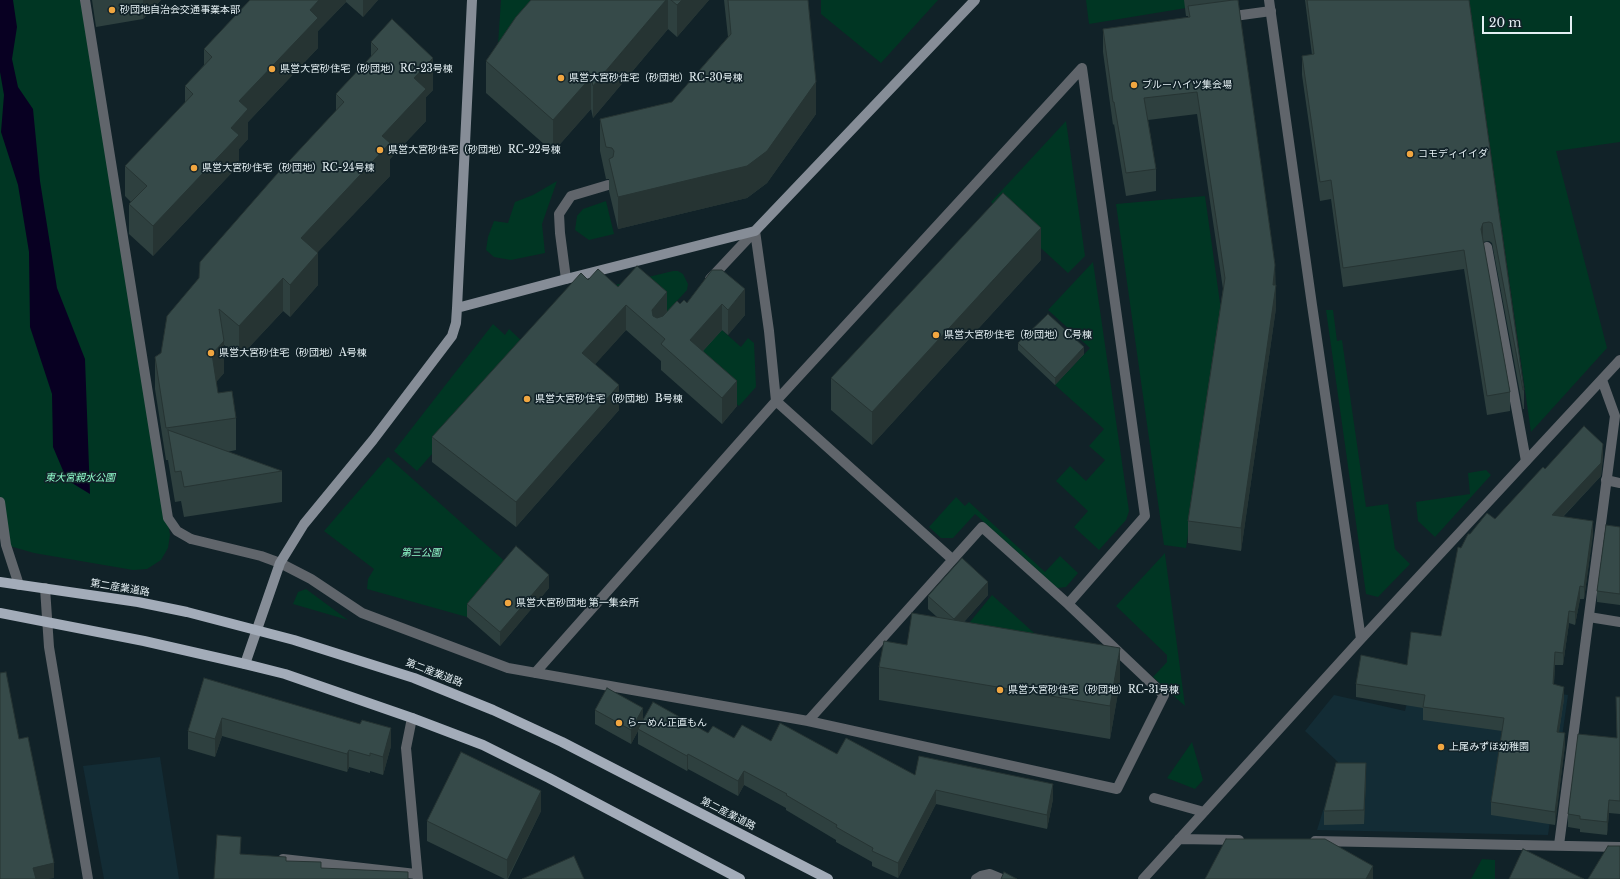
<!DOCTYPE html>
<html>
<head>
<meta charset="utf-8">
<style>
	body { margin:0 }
	#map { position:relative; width:1620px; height:879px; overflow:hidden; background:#112228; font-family:"Libre Baskerville",serif }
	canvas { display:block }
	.scale { position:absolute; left:1482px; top:16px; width:90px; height:18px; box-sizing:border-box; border:2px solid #e4eff3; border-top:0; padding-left:5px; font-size:12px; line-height:14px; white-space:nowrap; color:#e4eff3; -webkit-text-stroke:3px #112228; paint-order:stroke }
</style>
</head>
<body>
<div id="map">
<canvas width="1620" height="879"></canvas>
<div class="scale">20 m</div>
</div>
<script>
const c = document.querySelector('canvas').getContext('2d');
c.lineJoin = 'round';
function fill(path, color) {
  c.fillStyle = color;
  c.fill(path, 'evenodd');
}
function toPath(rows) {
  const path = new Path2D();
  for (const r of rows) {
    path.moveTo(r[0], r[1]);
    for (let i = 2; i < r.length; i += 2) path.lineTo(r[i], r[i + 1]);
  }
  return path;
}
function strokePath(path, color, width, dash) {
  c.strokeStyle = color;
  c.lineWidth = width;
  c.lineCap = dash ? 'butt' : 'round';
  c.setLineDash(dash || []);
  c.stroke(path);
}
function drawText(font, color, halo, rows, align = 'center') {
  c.font = font + ' "Libre Baskerville","Noto Sans JP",serif';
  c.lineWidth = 3.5;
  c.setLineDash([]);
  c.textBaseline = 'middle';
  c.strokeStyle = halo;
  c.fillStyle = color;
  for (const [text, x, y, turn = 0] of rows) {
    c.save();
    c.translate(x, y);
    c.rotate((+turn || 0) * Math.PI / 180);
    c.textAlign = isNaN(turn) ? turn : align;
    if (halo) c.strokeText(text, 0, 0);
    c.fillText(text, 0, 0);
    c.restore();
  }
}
const built = toPath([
	[1414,674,1568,695,1548,835,1317,830,1338,762,1305,731,1334,695,1405,711],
	[160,757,179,879,104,879,83,766]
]);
const green = toPath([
	[0,0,85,0,170,535,168,548,161,560,147,569,133,570,34,553,6,545,0,502],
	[501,0,557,0,496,74],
	[821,0,938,0,881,63,821,14],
	[1086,0,1185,0,1186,8,1089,24],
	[1469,0,1620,0,1620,142,1556,151,1607,348,1531,432],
	[1066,121,1085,256,1068,273,991,202],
	[557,181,542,224,545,253,511,260,494,257,486,250,488,237,494,221,508,223,515,202,533,195],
	[1205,196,1221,310,1186,548,1164,545,1116,204],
	[606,201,614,234,589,240,575,230,577,216,583,209],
	[1093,262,1129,511,1126,520,1099,550,1074,527,1088,511,1056,481,1070,466,1086,481,1105,460,1089,446,1104,429,1055,385,1090,348,1048,310],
	[673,271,678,271,683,274,688,284,687,290,666,313,627,300,611,286],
	[696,307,741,347,748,338,754,343,756,387,739,406,694,367],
	[1326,310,1333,310,1337,341,1342,340,1366,507,1388,504,1395,549,1410,564,1378,597,1366,594],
	[493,324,505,335,509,329,525,344,523,351,417,471,394,451],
	[388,457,510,566,467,617,367,589,368,579,374,569,324,531],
	[1486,470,1491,475,1435,537,1418,521,1416,502,1470,494,1468,473],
	[956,497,965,506,969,502,1045,572,1060,556,1078,573,1066,587,1057,588,975,514,953,538,941,538,929,527],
	[1165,553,1165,554,1185,706,1153,677,1167,662,1167,655,1116,606],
	[306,589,348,620,293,604,298,592],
	[992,595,1064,660,961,633],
	[1192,742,1203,780,1195,789,1167,778],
	[1482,859,1495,860,1495,879,1471,879]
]);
const water = toPath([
	[0,0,13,0,17,27,12,59,18,87,33,109,40,181,57,288,85,359,90,494,67,480,53,447,52,394,30,327,29,252,18,185,1,132,4,95,0,72]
]);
const lane = toPath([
	[85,0,168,518,177,531,191,539],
	[1227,17,1271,11],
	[1487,247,1526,461],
	[1606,480,1620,483],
	[1589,617,1620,622],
	[976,879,981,876,990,874,1002,879]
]);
const street = toPath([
	[1269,0,1312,305,1361,639],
	[755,231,769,331,776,401,952,559],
	[566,279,560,233,559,214,571,196,608,185],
	[710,279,755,231],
	[0,502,6,545,19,585],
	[191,539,261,556,280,563,311,579,362,613,508,668,808,721,1117,789,1164,695,1068,604,1145,516,1082,68],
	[45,588,49,647,88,879],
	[535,673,776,401,1082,68],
	[412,718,406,748,418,879],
	[808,721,982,527,1068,604],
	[1154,798,1204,812],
	[1179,839,1239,840],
	[1315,841,1620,847],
	[1559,845,1615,416,1602,380],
	[283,859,416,874],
	[1143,879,1361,639,1620,360]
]);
const secondary = toPath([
	[457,308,566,279,755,231,975,0],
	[245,664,280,563,304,524,373,440,452,336,456,323,457,308,472,0]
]);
const primary = toPath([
	[0,582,138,602,187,612,294,640,414,678,493,710,562,742,828,879],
	[0,613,144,641,245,664,285,674,412,718,483,745,549,778,740,879]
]);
const wall = toPath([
	[92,0,161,0,143,19,96,27],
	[250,0,378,0,363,17,346,2,318,31,318,48,248,122,248,139,239,149,239,165,153,256,129,234,129,204,131,202,125,196,125,166,185,104,185,86,204,65,204,49],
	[531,0,709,0,677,37,668,29,593,118,591,109,553,152,486,93,486,61],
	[724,0,808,0,816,114,767,183,747,198,618,229,609,191,609,179,606,179,600,151,600,119,672,102,728,37],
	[1184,0,1238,0,1275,265,1276,308,1241,551,1188,543,1188,521,1223,289,1197,114,1148,120,1156,169,1156,191,1126,196,1114,124,1113,125,1103,52,1103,29,1188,18,1188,16,1186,16],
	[1305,0,1469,0,1524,390,1524,409,1523,409,1492,243,1489,241,1483,242,1510,392,1510,411,1487,415,1464,269,1343,287,1331,199,1320,201,1302,75,1302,56,1312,55],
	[371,42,433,90,426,97,426,121,390,159,390,176,317,252,318,285,290,317,283,311,239,358,224,345,224,373,216,382,218,393,236,418,236,450,227,452,282,471,282,502,184,517,181,501,175,502,168,460,166,460,155,389,155,357,161,353,199,278,336,111,336,94,371,57],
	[1041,260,872,445,831,410,831,378],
	[712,270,745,315,728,335,722,330,703,351,737,406,722,424,661,370,661,361,626,330,595,364,619,410,516,527,432,462,432,437,588,280,618,287,667,312,680,304,687,303],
	[1018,343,1084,354,1055,385,1018,350],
	[1603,457,1601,476,1563,517,1593,534,1584,599,1580,599,1575,625,1569,623,1563,665,1555,665,1554,684,1564,699,1559,732,1565,745,1555,825,1491,815,1491,802,1502,731,1423,720,1423,708,1356,697,1356,684,1407,665,1441,636,1461,548,1470,534,1495,519,1545,469],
	[1620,527,1620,605,1597,602,1597,591],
	[549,588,500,646,467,617,467,604],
	[988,595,964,622,1120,681,1110,739,879,700,879,667,907,645,937,617,928,609,928,596],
	[204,678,391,746,383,775,370,771,370,773,349,767,347,772,222,736,215,757,188,749,188,731],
	[1620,697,1620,814,1609,813,1607,835,1580,832,1580,829,1568,827,1568,814,1617,738],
	[595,710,734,738,771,741,837,754,915,775,1053,799,1047,829,936,804,898,878,872,866,872,862,836,842,836,840,786,810,786,808,744,785,738,796,688,769,687,771,638,744,638,731,631,744,595,724],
	[1366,777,1364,824,1324,825,1324,811],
	[541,811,508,879,505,879,427,841,427,821]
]);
const shadedWall = toPath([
	[143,0,161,0,143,19],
	[319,0,346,0,346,2,318,31,318,48,248,122,248,139,239,149,239,165,153,256,153,226,231,128,239,101,310,10],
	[363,0,378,0,363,17],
	[666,0,668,0,668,29,593,118,593,86],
	[682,0,709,0,677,37,677,5],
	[433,58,433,90,426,97,426,121,390,159,390,176,301,270,301,238,382,136,414,78],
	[591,77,591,109,553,152,553,120],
	[816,82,816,114,767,183,747,198,618,229,618,197],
	[1483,223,1483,242,1481,229],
	[1041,228,1041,260,872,445,872,412],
	[318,253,318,285,290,317,290,285],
	[1275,265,1276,308,1241,551,1241,528],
	[283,278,283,311,239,358,239,326],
	[745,289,745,315,728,335,728,310],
	[667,292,667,318,655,331,652,310],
	[722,304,722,330,690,365,690,340],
	[626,305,626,330,582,379,582,353],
	[224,341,224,373,212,387,212,354],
	[1084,347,1084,354,1055,385,1055,378],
	[737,381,737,406,722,424,722,398],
	[619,385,619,410,516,527,516,502],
	[1603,444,1603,457,1601,476,1552,528,1552,515],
	[1593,521,1593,534,1584,599,1584,587],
	[549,575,549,588,500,646,500,632],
	[988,582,988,595,954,633,954,619],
	[1580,586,1580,599,1575,625,1575,612],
	[1569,611,1569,623,1563,665,1563,653],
	[1120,648,1120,681,1110,739,1110,706],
	[1555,652,1555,665,1553,697,1553,684],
	[1564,687,1564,699,1557,744,1557,732],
	[643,708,643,722,638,729,638,731,631,744,631,730],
	[222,718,222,736,215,757,215,739],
	[391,728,391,746,383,775,383,757],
	[1565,733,1565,745,1555,825,1555,812],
	[349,750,349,767,347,772,347,754],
	[688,754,688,769,687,771,687,756],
	[1366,763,1366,777,1364,824,1364,810],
	[744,771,744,785,738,796,738,781],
	[1053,784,1053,799,1047,829,1047,815],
	[936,790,936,804,898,878,898,863],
	[541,791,541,811,507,879,507,860],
	[1609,800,1609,813,1607,835,1607,822],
	[54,863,54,878,49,879,33,879,33,868],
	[1373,866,1373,879,1366,879]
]);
const building = toPath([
	[250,0,319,0,310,10,318,18,239,101,248,109,231,128,239,135,153,226,129,204,147,186,125,166,193,94,185,86,212,57,204,49,250,0],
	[531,0,666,0,593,86,591,77,553,120,486,61,516,17,531,0],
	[671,0,682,0,677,5,671,0],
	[728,0,808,0,816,82,767,151,747,166,618,197,609,159,613,157,614,151,612,148,606,147,600,119,672,102,731,34,728,0],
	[1233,0,1238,0,1275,265,1273,285,1276,285,1241,528,1188,521,1225,278,1197,92,1144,98,1156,169,1126,173,1114,102,1113,102,1103,29,1190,17,1188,6,1233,0],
	[1307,0,1469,0,1524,390,1523,390,1492,223,1489,222,1483,223,1481,229,1510,392,1487,396,1464,250,1343,268,1331,180,1320,182,1302,56,1314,54,1307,0],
	[392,19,433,58,414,78,426,89,382,136,390,143,301,238,318,253,290,285,283,278,239,326,219,309,224,341,212,354,218,393,232,391,236,418,166,428,155,357,161,353,167,316,199,278,200,262,277,174,344,102,336,94,378,49,371,42,392,19],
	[1003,193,1041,228,872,412,831,378,1003,193],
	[637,266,667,292,652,310,653,316,657,318,663,316,677,301,680,304,684,300,687,303,712,270,722,270,745,289,728,310,722,304,690,340,737,381,722,398,661,344,665,339,626,305,582,353,619,385,516,502,432,437,581,273,588,280,598,269,618,287,637,266],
	[1048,314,1084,347,1055,378,1018,343,1048,314],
	[1584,426,1603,444,1601,463,1552,515,1593,521,1584,587,1580,586,1575,612,1569,611,1563,653,1555,652,1553,684,1564,687,1557,732,1565,733,1555,812,1491,802,1504,718,1423,707,1425,695,1356,684,1361,655,1407,665,1411,632,1441,636,1458,547,1461,548,1468,534,1470,534,1487,513,1495,519,1543,467,1545,469,1584,426],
	[168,430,282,471,184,487,181,471,175,472,168,430],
	[1606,525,1620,527,1620,594,1597,591,1606,525],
	[516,546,549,575,500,632,467,604,516,546],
	[962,558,988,582,954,619,928,596,962,558],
	[912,613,1120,648,1110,706,879,667,884,641,907,645,912,613],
	[6,672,19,739,28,737,54,863,33,868,36,879,0,879,0,673,6,672],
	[204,678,360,724,362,720,391,728,383,757,370,753,370,756,349,750,347,754,222,718,215,739,188,731,204,678],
	[607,688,643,708,631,730,595,710,607,688],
	[1616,697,1620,697,1620,801,1609,800,1607,822,1580,819,1580,816,1568,814,1578,734,1617,738,1616,697],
	[653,702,708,733,713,726,734,738,742,725,771,741,780,723,837,754,846,738,915,775,919,756,1053,784,1047,815,936,790,898,863,872,851,873,848,836,827,837,825,786,795,787,794,744,771,738,781,688,754,687,756,638,729,653,702],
	[461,752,541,791,507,860,427,821,461,752],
	[1336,763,1366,763,1364,810,1324,811,1336,763],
	[217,835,241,837,240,854,286,857,286,861,321,862,321,868,408,872,408,879,214,879,217,835],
	[1226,839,1325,839,1373,866,1366,879,1205,879,1226,839],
	[1608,846,1620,846,1620,879,1588,879,1608,846],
	[1523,849,1584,879,1509,879,1523,849],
	[574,856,584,879,522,879,574,856],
	[1004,872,1017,879,1001,879,1004,872]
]);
const markers = [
	[112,10,4,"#f1a640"],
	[272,69,4,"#f1a640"],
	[561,78,4,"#f1a640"],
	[1134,85,4,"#f1a640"],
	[380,150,4,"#f1a640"],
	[1410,154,4,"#f1a640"],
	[194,168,4,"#f1a640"],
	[936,335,4,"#f1a640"],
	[211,353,4,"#f1a640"],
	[527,399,4,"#f1a640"],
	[508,603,4,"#f1a640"],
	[1000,690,4,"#f1a640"],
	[619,723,4,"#f1a640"],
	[1441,747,4,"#f1a640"]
];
const poiNames = [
	["砂団地自治会交通事業本部",120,10],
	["県営大宮砂住宅（砂団地）RC-23号棟",280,69],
	["県営大宮砂住宅（砂団地）RC-30号棟",569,78],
	["ブルーハイツ集会場",1142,85],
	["県営大宮砂住宅（砂団地）RC-22号棟",388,150],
	["コモディイイダ",1418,154],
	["県営大宮砂住宅（砂団地）RC-24号棟",202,168],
	["県営大宮砂住宅（砂団地）C号棟",944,335],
	["県営大宮砂住宅（砂団地）A号棟",219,353],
	["県営大宮砂住宅（砂団地）B号棟",535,399],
	["県営大宮砂団地 第一集会所",516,603],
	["県営大宮砂住宅（砂団地）RC-31号棟",1008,690],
	["らーめん正直もん",627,723],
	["上尾みずほ幼稚園",1449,747]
];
const parkNames = [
	["東大宮親水公園",80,478],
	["第三公園",421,553]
];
const streetNames = [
	["第二産業道路",120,588,9],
	["第二産業道路",434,673,21],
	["第二産業道路",728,814,27]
];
fill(built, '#132c35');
fill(green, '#003623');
fill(water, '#080022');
strokePath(lane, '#60656b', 10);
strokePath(street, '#60656b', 10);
strokePath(secondary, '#868d97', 10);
strokePath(primary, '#a3acb9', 10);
fill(wall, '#2e403f');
fill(shadedWall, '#263433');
fill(building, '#364a49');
strokePath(building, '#263433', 1);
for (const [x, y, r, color] of markers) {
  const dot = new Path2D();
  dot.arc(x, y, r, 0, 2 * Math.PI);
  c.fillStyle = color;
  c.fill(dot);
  strokePath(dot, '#112228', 1.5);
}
drawText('10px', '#e4eff3', '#112228', poiNames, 'left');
drawText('italic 10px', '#8ffaca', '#112228', parkNames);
drawText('10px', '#e4eff3', '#112228', streetNames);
</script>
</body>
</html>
